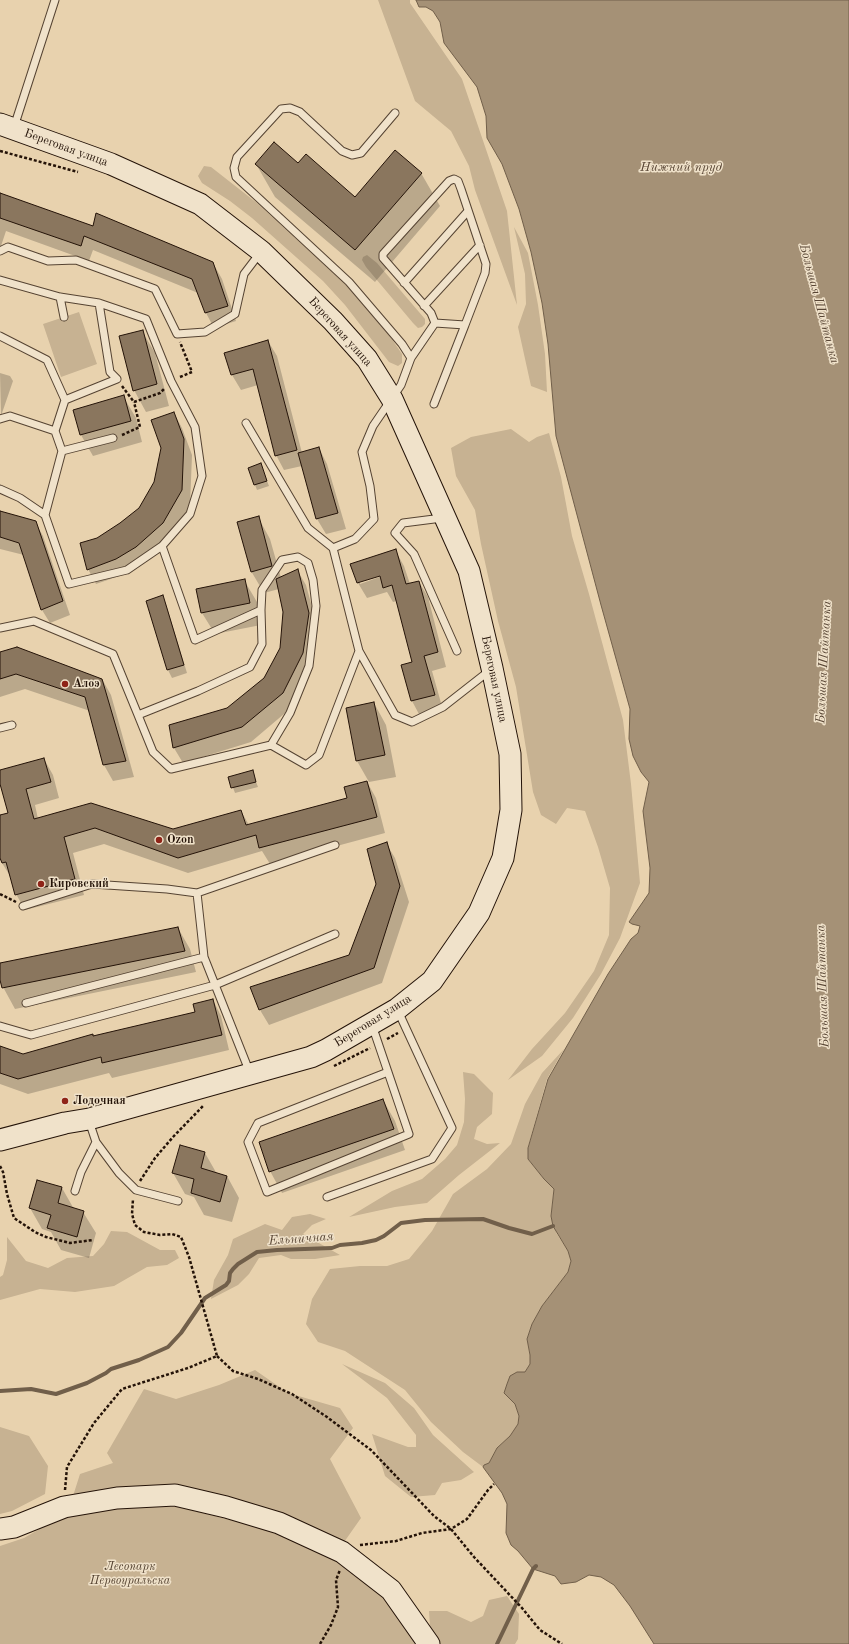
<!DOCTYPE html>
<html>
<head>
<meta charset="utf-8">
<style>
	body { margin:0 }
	canvas { display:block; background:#e8d2ae }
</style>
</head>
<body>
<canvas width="849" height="1644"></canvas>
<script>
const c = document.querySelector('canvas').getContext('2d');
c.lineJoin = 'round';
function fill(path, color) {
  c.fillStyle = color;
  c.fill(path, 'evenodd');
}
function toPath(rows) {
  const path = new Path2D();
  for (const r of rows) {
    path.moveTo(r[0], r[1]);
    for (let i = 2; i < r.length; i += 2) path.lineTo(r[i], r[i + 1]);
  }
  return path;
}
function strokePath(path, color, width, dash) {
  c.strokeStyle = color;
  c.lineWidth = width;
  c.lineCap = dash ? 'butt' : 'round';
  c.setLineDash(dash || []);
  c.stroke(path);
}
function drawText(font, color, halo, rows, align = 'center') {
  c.font = font + ' "Old Standard TT",serif';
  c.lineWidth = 3;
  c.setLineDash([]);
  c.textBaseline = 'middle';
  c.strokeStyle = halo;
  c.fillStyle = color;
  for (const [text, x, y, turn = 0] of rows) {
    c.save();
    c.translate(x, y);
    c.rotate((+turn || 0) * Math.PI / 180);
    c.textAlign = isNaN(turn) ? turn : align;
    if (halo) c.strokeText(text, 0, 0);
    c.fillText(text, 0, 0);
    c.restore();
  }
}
const green = toPath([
	[378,0,410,0,410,3,462,79,507,211,517,305,475,190,469,166,451,131,415,101],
	[204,166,211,167,257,203,346,285,387,332,402,354,402,363,398,366,389,362,345,305,323,281,252,218,230,201,202,183,198,176],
	[514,227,528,253,538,305,545,354,547,392,531,386,518,327,526,304,525,274],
	[367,255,377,263,425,319,425,324,422,327,418,328,413,323,366,267,362,260,363,257],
	[79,312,97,364,61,377,43,324],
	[511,429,529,442,537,437,549,433,561,477,572,536,589,594,623,720,631,784,640,883,620,938,601,974,573,1018,542,1056,508,1080,532,1049,565,1013,594,971,609,935,610,888,598,847,585,811,567,808,556,824,541,815,533,792,516,687,498,621,481,544,475,510,456,476,451,448,471,437],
	[564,1049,547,1079,528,1147,528,1159,544,1179,554,1188,551,1216,557,1234,568,1251,571,1260,568,1272,542,1306,532,1324,527,1339,530,1355,530,1364,525,1372,517,1372,504,1393,515,1404,519,1416,518,1424,510,1436,497,1448,489,1463,484,1465,483,1467,463,1452,431,1422,405,1390,345,1351,318,1342,306,1324,312,1299,330,1269,360,1266,387,1266,409,1259,432,1231,453,1194,487,1169,511,1144,525,1104,542,1073],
	[463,1072,474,1074,493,1093,492,1114,477,1127,474,1139,487,1144,500,1143,459,1175,427,1203,395,1207,349,1217,392,1191,422,1179,445,1159,457,1145,464,1122,465,1099],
	[310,1214,326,1219,312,1225,303,1234,340,1255,315,1259,291,1259,281,1255,259,1258,249,1274,238,1285,211,1299,214,1280,228,1255,233,1239,265,1224,282,1230,292,1217],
	[111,1231,127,1232,160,1250,175,1250,179,1258,167,1265,147,1267,114,1286,75,1292,40,1289,0,1300,0,1277,3,1275,7,1260,7,1237,26,1261,48,1268,67,1258,93,1256,104,1244],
	[342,1364,385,1383,414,1408,433,1435,474,1472,461,1480,442,1483,435,1495,411,1497,385,1476,372,1434,408,1447,416,1447,416,1435,387,1398],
	[255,1370,288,1393,340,1408,353,1428,330,1459,361,1518,342,1545,230,1504,73,1496,80,1474,113,1463,107,1453,144,1389,176,1399,219,1385],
	[0,1427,29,1436,48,1466,45,1494,12,1511,0,1514],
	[127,1504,178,1507,287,1534,348,1565,395,1603,422,1644,0,1644,0,1546,24,1538,62,1516],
	[507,1596,519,1614,518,1639,515,1644,440,1644,430,1628,429,1611,447,1611,471,1622,483,1616,489,1600]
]);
const water = toPath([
	[416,0,849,0,849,1644,654,1644,630,1606,614,1585,601,1577,589,1575,576,1582,561,1584,555,1576,533,1569,518,1551,511,1545,506,1533,507,1504,502,1493,483,1467,484,1465,489,1463,497,1448,510,1436,518,1424,519,1416,515,1404,504,1393,507,1384,510,1376,517,1372,525,1372,530,1364,530,1355,527,1339,532,1324,542,1306,568,1272,571,1261,568,1251,553,1226,551,1216,554,1189,544,1179,528,1159,528,1148,548,1079,608,974,631,939,638,933,640,926,632,924,629,922,649,893,650,868,643,811,649,782,641,772,633,756,629,739,630,709,601,605,556,436,548,344,542,303,531,252,519,209,502,164,487,138,486,116,477,87,444,43,440,22,433,11,426,7,419,7,416,0]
]);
const shadow = toPath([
	[256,164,299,165,355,198,421,173,440,206,375,282,275,197],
	[0,194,93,227,213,263,222,279,236,321,214,328,206,313,198,293,93,250,89,261,6,231,0,249],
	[142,331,155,353,169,406,146,412,134,390],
	[268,341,277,356,302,453,319,448,327,464,346,529,326,534,317,519,302,466,284,470,276,455,258,385,241,390,232,375],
	[0,373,10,376,13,381,1,416],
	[123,396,136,418,142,442,93,456,81,435,74,410],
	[174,413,182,428,192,455,190,506,172,538,145,562,125,574,96,584,88,569,98,539,120,524,140,509,155,483],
	[261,465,269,486,257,490,255,485],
	[0,512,35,522,43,536,70,615,50,623,42,610,24,555,0,549],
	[258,517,270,539,281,578,297,570,306,585,318,629,311,669,291,708,251,742,183,763,174,748,170,726,227,709,265,678,281,648,284,612,279,589,264,593,251,571],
	[395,550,404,566,410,584,419,582,428,597,446,667,432,671,443,710,420,716,412,701,402,665,413,662,397,601,393,602,387,592,367,598,358,583,352,564],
	[384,574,385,575,360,584,360,581],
	[244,580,257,602,261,625,215,634,202,613,197,590],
	[162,597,166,604,187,673,172,678,168,670,147,601],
	[0,653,102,679,111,695,134,777,113,781,104,765,90,711,25,689,0,697],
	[374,703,386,725,396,777,369,782,357,761],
	[44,759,53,775,59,798,35,805,38,819,173,830,241,811,249,825,348,799,367,782,376,798,385,833,270,864,262,851,188,873,104,844,73,853,84,895,25,910,16,894,12,879,2,863,0,854,0,816,9,814,0,780,0,771],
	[252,771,258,787,235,793,229,777],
	[386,843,395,858,409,902,382,983,269,1025,260,1010,252,988,350,955,377,884],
	[178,928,190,949,196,972,15,1009,3,987,0,977,0,964],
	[213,1000,221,1016,229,1050,112,1078,109,1073,28,1094,0,1084,0,1047,22,1055,196,1012],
	[383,1100,395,1121,405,1150,282,1193,270,1171],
	[205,1153,217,1174,227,1176,239,1198,232,1222,204,1215,194,1197,185,1194,173,1173],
	[62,1188,74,1209,83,1212,96,1233,89,1258,61,1250,51,1232,42,1229,30,1208]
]);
const stream = toPath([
	[0,1391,31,1389,56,1394,87,1383,106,1373,111,1369,139,1360,168,1347,181,1333,205,1298,226,1285,229,1281,230,1273,233,1269,238,1264,257,1252,277,1250,332,1248,340,1245,362,1243,376,1240,384,1236,401,1223,425,1220,483,1219,509,1228,532,1234,553,1226],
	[497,1644,533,1569,536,1566]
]);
const building = toPath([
	[274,142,298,163,306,154,355,197,395,150,422,173,355,250,255,164,274,142],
	[0,193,93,226,96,213,213,262,228,306,205,313,192,279,84,236,81,246,0,218,0,193],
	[143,330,157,384,133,391,119,336,143,330],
	[268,340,297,450,275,456,253,369,231,375,224,353,268,340],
	[124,395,131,421,80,435,73,410,124,395],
	[174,412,184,439,182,490,163,523,136,547,116,559,87,570,80,543,97,538,120,523,139,508,154,482,161,448,151,420,174,412],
	[319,447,338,513,316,519,298,453,319,447],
	[261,463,267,481,254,485,248,468,261,463],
	[0,511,36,521,63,601,41,610,19,543,0,537,0,511],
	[259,516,272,566,251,572,237,522,259,516],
	[396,549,406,584,419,581,438,652,424,656,435,695,411,701,401,665,412,662,392,585,383,588,380,576,357,583,350,564,396,549],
	[298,569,309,613,303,653,283,693,242,727,173,748,169,725,227,708,264,678,280,648,283,612,276,579,298,569],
	[245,579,250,603,201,613,196,589,245,579],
	[163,595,184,665,167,670,146,601,163,595],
	[17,647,102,679,126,761,103,765,85,697,16,674,0,679,0,652,17,647],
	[374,702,385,755,356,761,346,708,374,702],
	[44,758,51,782,26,789,34,819,91,803,173,829,241,810,246,825,347,798,344,787,367,781,377,817,259,848,256,835,178,858,95,828,64,837,75,879,15,895,6,862,2,863,0,858,0,815,8,813,0,784,0,770,44,758],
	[253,770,256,782,231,788,228,777,253,770],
	[387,842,400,886,374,968,259,1010,250,987,349,955,376,884,367,849,387,842],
	[178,927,185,951,2,988,0,980,0,963,178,927],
	[213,999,222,1035,102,1063,101,1057,18,1079,0,1073,0,1046,23,1054,93,1034,93,1036,195,1012,193,1004,213,999],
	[383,1099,394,1129,269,1172,259,1142,383,1099],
	[180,1145,205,1152,201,1168,227,1176,220,1202,191,1193,194,1179,172,1173,180,1145],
	[37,1180,62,1187,58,1203,84,1211,77,1237,47,1228,51,1215,29,1208,37,1180]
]);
const path = toPath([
	[0,151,78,172],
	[180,377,192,372,180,342],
	[122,386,134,402,160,393,165,388],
	[122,435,140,427,134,402],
	[0,894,16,902],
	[387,1039,398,1033],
	[334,1066,370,1048],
	[0,1166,3,1172,7,1194,14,1218,35,1232,46,1237,70,1243,93,1240],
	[140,1181,155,1158,173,1137,203,1106],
	[217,1356,233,1371,258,1379,292,1394,327,1417,371,1450,434,1516,451,1529,474,1557,522,1608,540,1630,562,1644],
	[65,1490,67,1467,94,1423,122,1389,188,1368,217,1356,189,1257,181,1237,172,1234,160,1235,144,1232,135,1225,132,1214,133,1199],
	[360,1545,396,1541,422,1533,451,1529,467,1519,488,1490,494,1484],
	[320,1644,331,1625,338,1607,336,1580,340,1570]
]);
const lane = toPath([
	[395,113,361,153,352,155,342,151,300,112,290,108,281,109,237,157,234,168,236,177,349,282,402,344,411,358],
	[14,127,55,0],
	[0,251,8,247,48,261,76,260,155,289,177,334,205,332,235,314,244,274,260,253],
	[0,280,60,297,99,303,146,319,171,381,195,427,202,476,190,514,162,546,127,570,69,584,45,515,62,451,55,431,65,400,47,360,0,336],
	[404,283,468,211],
	[60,297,64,317],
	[424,306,480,245],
	[65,400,117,379,110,372,99,303],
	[434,404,465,325,435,323],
	[0,419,10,416,55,431],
	[246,423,308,528,333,548],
	[62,451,113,438],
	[0,489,20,498,45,515],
	[442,518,403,523,395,533,414,554,457,651],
	[162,546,195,640,261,610,262,644,250,667,198,691,138,715,153,752,171,769,271,745,306,765,319,755,359,651,333,548,355,539,374,519,370,486,362,452,373,426,401,385,411,358,435,323,431,313,383,258,383,254,449,181,454,179,458,181,461,189,486,264,485,273,465,325],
	[261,610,262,590,282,560,298,557,308,563,313,580,316,606,309,666,290,713,271,745],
	[0,628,34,621,113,654,138,715],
	[359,651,395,715,412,722,443,707,489,671],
	[0,728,12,725],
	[197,893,204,957],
	[23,906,92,884,167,889,197,893,335,845],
	[26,1003,204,957,250,1073],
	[372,1025,409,1134,267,1192,248,1142,258,1123,388,1072],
	[0,1026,31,1035,215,985,335,934],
	[96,1142,119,1173,136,1190,178,1201],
	[75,1191,81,1172,96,1142,89,1121],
	[327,1197,432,1159,452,1128,398,1011]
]);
const secondary = toPath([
	[0,124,111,164,200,204,261,251,333,321,367,359,392,399,469,571,492,668,510,754,511,810,503,858,479,913,432,981,397,1009,326,1050,311,1057,89,1119,65,1123,0,1140],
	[0,1529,14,1527,64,1507,117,1498,175,1495,226,1507,279,1523,342,1552,391,1590,429,1644]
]);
const markers = [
	[65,684,4,"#8f2418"],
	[159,840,4,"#8f2418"],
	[41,884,4,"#8f2418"],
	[65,1101,4,"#8f2418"]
];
const streetNames = [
	["Береговая улица",66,148,20],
	["Береговая улица",340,332,48],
	["Береговая улица",494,679,78],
	["Береговая улица",373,1021,-32]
];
const poiNames = [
	["Алоэ",73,684],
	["Ozon",167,840],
	["Кировский",49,884],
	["Лодочная",73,1101]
];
const parkNames = [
	["Лесопарк",130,1567],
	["Первоуральска",130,1581]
];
const waterNames = [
	["Нижний пруд",681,168],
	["Большая Шайтанка",819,304,75],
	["Большая Шайтанка",824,662,-87],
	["Большая Шайтанка",823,986,-92],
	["Ельничная",301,1239,-4]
];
fill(green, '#c7b292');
fill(water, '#a59176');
strokePath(water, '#715f4a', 1);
fill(shadow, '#0003');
strokePath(stream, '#715f4a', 4);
fill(building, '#8a765e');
strokePath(building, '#241308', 1);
strokePath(lane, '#554332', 9);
strokePath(secondary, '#241308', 23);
strokePath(path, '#241308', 2.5, [3, 2]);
strokePath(lane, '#f0e2ca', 7);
strokePath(secondary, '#f0e2ca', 21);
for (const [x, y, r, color] of markers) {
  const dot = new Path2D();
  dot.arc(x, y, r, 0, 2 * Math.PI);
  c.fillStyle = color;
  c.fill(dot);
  strokePath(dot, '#f0e2ca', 1.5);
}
drawText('12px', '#241308', '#f0e2ca', streetNames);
drawText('bold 12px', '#241308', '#f0e2ca', poiNames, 'left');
drawText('italic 12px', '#554331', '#f0e2ca', parkNames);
drawText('italic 13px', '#584534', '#f0e2ca', waterNames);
</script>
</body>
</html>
